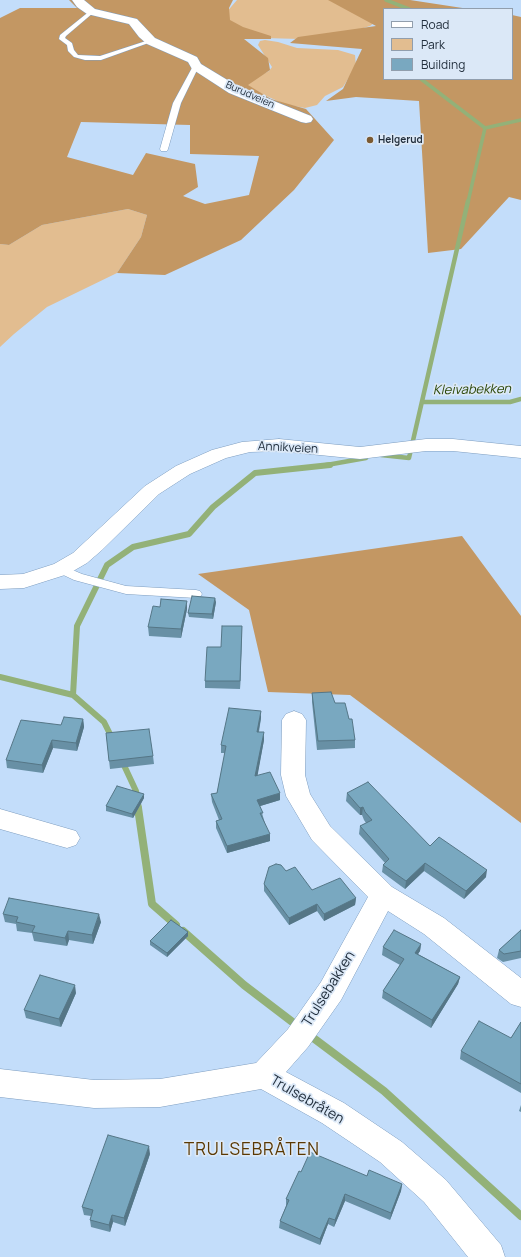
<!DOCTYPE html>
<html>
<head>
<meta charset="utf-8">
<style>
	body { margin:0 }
	#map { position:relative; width:521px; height:1257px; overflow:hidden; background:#c3ddfa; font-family:Manrope,sans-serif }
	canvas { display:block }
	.legend { position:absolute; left:383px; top:8px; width:130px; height:72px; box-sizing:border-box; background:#dbe8f7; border:1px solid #919ead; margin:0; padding:5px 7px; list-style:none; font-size:12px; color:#222f3d }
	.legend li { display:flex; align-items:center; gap:8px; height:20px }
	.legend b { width:20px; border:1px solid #919ead }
</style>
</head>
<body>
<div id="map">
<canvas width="521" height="1257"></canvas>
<ul class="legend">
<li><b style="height:5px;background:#fff"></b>Road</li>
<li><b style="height:11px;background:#e2bd90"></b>Park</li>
<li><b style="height:11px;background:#79a8c0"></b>Building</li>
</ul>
</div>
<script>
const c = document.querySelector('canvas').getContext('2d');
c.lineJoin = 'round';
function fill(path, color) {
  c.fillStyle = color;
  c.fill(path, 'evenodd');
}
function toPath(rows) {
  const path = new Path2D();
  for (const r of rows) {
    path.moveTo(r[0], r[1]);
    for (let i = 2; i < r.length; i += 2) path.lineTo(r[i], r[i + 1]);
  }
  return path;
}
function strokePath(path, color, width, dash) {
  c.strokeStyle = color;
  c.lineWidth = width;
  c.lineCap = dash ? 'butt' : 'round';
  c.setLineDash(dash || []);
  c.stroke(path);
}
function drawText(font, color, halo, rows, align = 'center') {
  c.font = font + ' Manrope,sans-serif';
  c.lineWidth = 3.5;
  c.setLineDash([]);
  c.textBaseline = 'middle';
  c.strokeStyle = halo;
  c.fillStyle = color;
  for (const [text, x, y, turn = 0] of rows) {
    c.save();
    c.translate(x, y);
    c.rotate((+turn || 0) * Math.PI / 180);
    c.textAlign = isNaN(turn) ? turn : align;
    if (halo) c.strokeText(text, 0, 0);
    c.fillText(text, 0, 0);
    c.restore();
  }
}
const green = toPath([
	[237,0,333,0,379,19,370,26,347,33,300,39,264,38,231,26,225,14],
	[265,40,278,42,297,48,338,50,355,55,356,66,343,87,325,96,317,105,305,108,284,104,247,87,247,82,269,71,272,67,258,45,260,41],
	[128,209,147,215,141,237,117,273,47,307,14,334,0,347,0,244,9,245,42,225]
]);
const forest = toPath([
	[69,0,233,0,229,8,230,20,243,27,271,36,271,39,244,39,268,58,270,70,248,85,271,99,306,109,334,140,294,190,241,240,165,275,117,273,141,237,147,215,128,209,42,225,9,245,0,244,0,18,20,8,77,8],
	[81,122,190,125,190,154,259,156,249,195,205,204,183,196,198,187,195,164,146,153,133,175,67,157],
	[328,0,410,0,469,9,384,9,384,79,512,79,512,15,521,17,521,200,509,197,461,249,428,253,419,101,356,97,326,101,343,89,362,49,290,43,298,37,376,26],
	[462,536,521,616,521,823,350,695,268,692,249,610,198,574]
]);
const streamFar3 = toPath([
	[386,0,409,9],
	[421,79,485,128],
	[485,128,521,120],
	[468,202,485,128]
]);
const streamFar2 = toPath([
	[423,402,510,402,521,399],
	[381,455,409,458,468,201],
	[321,466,366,458]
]);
const streamFar1 = toPath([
	[0,677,73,695,104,722,113,740],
	[73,695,77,626,107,565,133,547,189,534,213,507,255,473,330,465],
	[122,761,136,791,139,809]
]);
const stream = toPath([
	[138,808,152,904,176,925],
	[183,931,244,985,299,1027],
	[308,1034,384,1091,521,1216]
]);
const lane = toPath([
	[91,10,94,12,93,13,66,36,65,38,72,43,74,50,78,55,100,56,149,40,154,41,101,60,85,60,74,57,68,51,67,45,59,39,60,35,91,10],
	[196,64,199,66,181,103,168,149,167,151,161,151,160,149,173,103,193,66,196,64],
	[61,565,82,574,126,586,196,590,200,591,202,594,200,597,196,598,126,594,74,580,57,572,55,569,57,566,61,565]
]);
const street = toPath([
	[72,0,84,0,95,9,137,19,155,38,197,57,201,64,239,87,311,116,313,119,311,122,306,123,301,122,229,93,192,69,188,62,147,44,139,37,129,24,87,14,77,7,72,0],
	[279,439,360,447,426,439,453,439,521,446,521,458,453,451,426,451,360,459,279,451,250,452,226,458,190,474,159,494,102,550,87,563,68,574,24,588,0,589,0,575,23,574,54,564,73,553,145,486,176,466,212,450,242,442,279,439],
	[294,711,302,714,306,720,305,775,310,794,330,826,392,887,444,918,521,978,521,1007,511,1004,424,934,388,911,341,1000,308,1047,286,1072,344,1103,402,1142,446,1180,501,1245,505,1257,468,1257,424,1202,380,1162,322,1123,261,1089,160,1107,94,1108,0,1097,0,1069,94,1080,160,1079,256,1063,288,1029,321,982,368,897,312,840,286,796,281,775,282,720,286,714,294,711],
	[0,809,76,831,80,838,76,845,67,848,0,829,0,809]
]);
const wall = toPath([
	[216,602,213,619,189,617,188,613],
	[187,609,181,638,149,636,148,627],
	[242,626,240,689,205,688,205,681,221,647],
	[312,693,335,703,349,719,355,740,355,748,317,750,312,702],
	[261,718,259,732,264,740,257,776,280,800,260,806,270,841,227,853,216,828,216,821,219,820,212,802,211,794,217,793,225,753,221,753,221,745],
	[83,719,84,727,77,751,53,748,43,773,7,768,6,760,61,725],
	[106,733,153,756,154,764,110,769],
	[347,793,430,846,486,877,464,899,424,871,405,889,382,872,383,865,385,863,359,834,360,826,366,823,364,820,362,815,360,815,346,801],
	[144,798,133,818,106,811,106,806],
	[286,871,312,890,356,898,355,905,324,921,317,911,289,925,264,891,264,884],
	[3,914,101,922,93,944,69,940,67,946,34,941,32,933,17,931,16,924,5,922],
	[521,930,521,958,503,962,497,958,499,950],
	[188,932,188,936,167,957,150,945,150,941],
	[421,944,420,951,418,954,460,977,458,984,431,1028,382,998,383,991,400,965,382,955,383,947],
	[76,993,61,1027,26,1018,24,1010],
	[521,1022,521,1093,460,1059,461,1051,511,1038],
	[521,1105,521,1112,519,1111],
	[150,1154,125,1226,113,1222,110,1232,91,1227,90,1220,91,1216,84,1215,82,1207],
	[301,1172,367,1176,402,1184,401,1191,390,1220,345,1201,334,1227,328,1224,320,1245,279,1228,280,1221,286,1206,286,1199]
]);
const shadedWall = toPath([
	[215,598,216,602,213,619,212,614],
	[187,601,187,609,181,638,181,629],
	[242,626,242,634,240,689,240,681],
	[261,711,261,718,257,739,257,732],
	[83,719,84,727,77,751,76,743],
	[264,732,264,740,256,784,255,776],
	[52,740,53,748,43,773,42,765],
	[280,793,280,800,257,807,257,800],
	[144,794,144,798,133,818,132,814],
	[363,807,362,815,360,815,360,808],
	[270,834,270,841,227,853,227,846],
	[425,863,424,871,405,889,406,881],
	[487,870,486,877,464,899,466,891],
	[356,898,355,905,324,921,324,914],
	[317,904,317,911,289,925,289,918],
	[99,914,101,922,93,944,92,935],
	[68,931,69,940,67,946,65,938],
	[188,932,188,936,167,957,167,953],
	[421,944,420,951,414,960,415,953],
	[460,977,458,984,431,1028,432,1020],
	[75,985,76,993,61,1027,59,1019],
	[149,1146,150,1154,125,1226,124,1218],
	[402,1184,401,1191,390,1220,391,1213],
	[345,1194,345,1201,334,1227,335,1220],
	[112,1215,113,1222,110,1232,109,1225],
	[329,1218,328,1224,320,1245,320,1239]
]);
const building = toPath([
	[192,596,215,598,212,614,188,613,192,596],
	[161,599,187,601,181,629,148,627,153,606,160,607,161,599],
	[222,626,242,626,240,681,205,681,207,647,221,647,222,626],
	[331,692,335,703,345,703,349,719,352,719,355,740,318,741,312,693,331,692],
	[229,708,261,711,257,732,264,732,255,776,270,772,280,793,257,800,263,813,260,813,270,834,227,846,216,821,222,819,211,794,217,793,226,746,221,745,229,708],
	[64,717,83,719,76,743,52,740,42,765,6,760,21,720,61,725,64,717],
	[149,729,153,756,109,761,106,733,149,729],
	[368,782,430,846,439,837,487,870,466,891,425,863,406,881,383,865,389,859,360,826,372,820,365,812,363,807,360,808,347,793,368,782],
	[117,786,144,794,132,814,106,806,117,786],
	[276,864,281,865,286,871,295,867,312,890,340,878,356,898,324,914,317,904,289,918,264,884,269,867,276,864],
	[9,898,99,914,92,935,68,931,65,938,32,932,35,926,16,922,18,917,3,914,9,898],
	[171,920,188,932,167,953,150,941,171,920],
	[394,930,421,944,415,953,460,977,432,1020,383,991,404,959,383,947,394,930],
	[521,930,521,951,504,954,499,950,521,930],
	[40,975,75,985,59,1019,24,1010,40,975],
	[479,1021,511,1038,521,1022,521,1084,461,1051,479,1021],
	[108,1135,149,1146,124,1218,112,1215,109,1225,90,1220,93,1210,82,1207,108,1135],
	[310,1152,367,1176,369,1170,402,1184,391,1213,345,1194,335,1220,329,1218,320,1239,280,1221,289,1200,286,1199,299,1171,301,1172,310,1152]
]);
const markers = [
	[370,140,4,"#7b5a31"]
];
const farStreetnames = [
	["Burudveien",250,95,24]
];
const farPoinames = [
	["Helgerud",378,140]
];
const streetNames = [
	["Annikveien",288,448,3]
];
const waterNames = [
	["Kleivabekken",472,390,-1]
];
const nearStreetnames = [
	["Trulsebakken",329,989,-58],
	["Trulsebråten",307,1100,30]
];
const nearQuarternames = [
	["TRULSEBRÅTEN",252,1150]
];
fill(green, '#e2bd90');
fill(forest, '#c39763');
strokePath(streamFar3, '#93b178', 3.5);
strokePath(streamFar2, '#93b178', 4.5);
strokePath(streamFar1, '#93b178', 6);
strokePath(stream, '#93b178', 8);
strokePath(lane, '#7e9dbf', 1);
strokePath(street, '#7e9dbf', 1);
fill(lane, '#fff');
fill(street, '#fff');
fill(wall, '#6890a5');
fill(shadedWall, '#557686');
fill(building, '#79a8c0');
strokePath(building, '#557686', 1);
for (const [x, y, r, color] of markers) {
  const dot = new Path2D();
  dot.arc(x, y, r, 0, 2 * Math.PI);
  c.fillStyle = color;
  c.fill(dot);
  strokePath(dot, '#dbe8f7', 1.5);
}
drawText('10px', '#222f3d', '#dbe8f7', farStreetnames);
drawText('bold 10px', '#222f3d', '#dbe8f7', farPoinames, 'left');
drawText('12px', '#222f3d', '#dbe8f7', streetNames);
drawText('italic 13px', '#2b4605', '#dbe8f7', waterNames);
drawText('14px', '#222f3d', '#dbe8f7', nearStreetnames);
c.letterSpacing = '1px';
drawText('17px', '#5b3801', '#dbe8f7', nearQuarternames);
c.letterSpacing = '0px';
</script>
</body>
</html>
